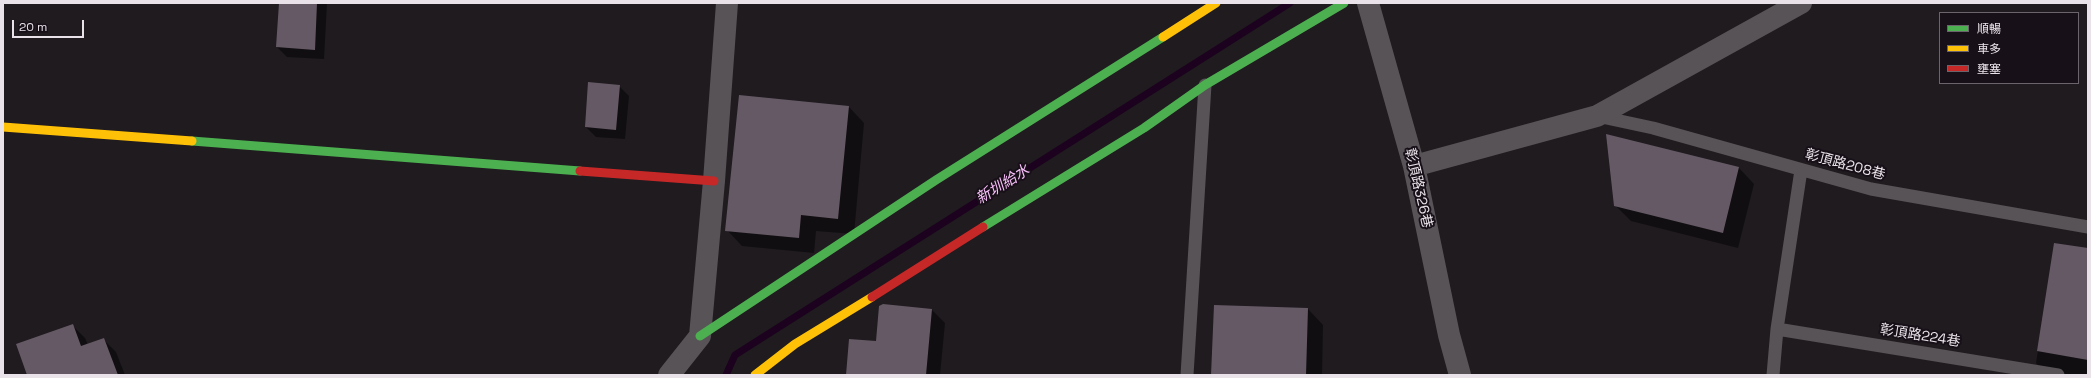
<!DOCTYPE html>
<html>
<head>
<meta charset="utf-8">
<style>
	body { margin:0 }
	#map { position:relative; width:2091px; height:378px; overflow:hidden; background:#1f1b1f; font-family:"Space Grotesk","Noto Sans TC",sans-serif }
	canvas { display:block }
	.frame { position:absolute; inset:0; border:4px solid #e9e3e9; pointer-events:none }
	.legend { position:absolute; left:1939px; top:12px; width:140px; height:72px; box-sizing:border-box; background:#181018; border:1px solid #6c646c; margin:0; padding:5px 7px; list-style:none; font-size:12px; color:#e9e3e9 }
	.legend li { display:flex; align-items:center; gap:8px; height:20px }
	.legend b { width:20px; border:1px solid #6c646c }
	.scale { position:absolute; left:12px; top:20px; width:72px; height:18px; box-sizing:border-box; border:2px solid #e9e3e9; border-top:0; padding-left:5px; font-size:12px; line-height:14px; white-space:nowrap; color:#e9e3e9; -webkit-text-stroke:3px #181018; paint-order:stroke }
</style>
</head>
<body>
<div id="map">
<canvas width="2091" height="378"></canvas>
<div class="frame"></div>
<ul class="legend">
<li><b style="height:5px;background:#4caf50"></b>順暢</li>
<li><b style="height:5px;background:#ffc107"></b>車多</li>
<li><b style="height:5px;background:#c62828"></b>壅塞</li>
</ul>
<div class="scale">20 m</div>
</div>
<script>
const c = document.querySelector('canvas').getContext('2d');
c.lineJoin = 'round';
function fill(path, color) {
  c.fillStyle = color;
  c.fill(path, 'evenodd');
}
function toPath(rows) {
  const path = new Path2D();
  for (const r of rows) {
    path.moveTo(r[0], r[1]);
    for (let i = 2; i < r.length; i += 2) path.lineTo(r[i], r[i + 1]);
  }
  return path;
}
function strokePath(path, color, width, dash) {
  c.strokeStyle = color;
  c.lineWidth = width;
  c.lineCap = dash ? 'butt' : 'round';
  c.setLineDash(dash || []);
  c.stroke(path);
}
function drawText(font, color, halo, rows, align = 'center') {
  c.font = font + ' "Space Grotesk","Noto Sans TC",sans-serif';
  c.lineWidth = 4;
  c.setLineDash([]);
  c.textBaseline = 'middle';
  c.strokeStyle = halo;
  c.fillStyle = color;
  for (const [text, x, y, turn = 0] of rows) {
    c.save();
    c.translate(x, y);
    c.rotate((+turn || 0) * Math.PI / 180);
    c.textAlign = isNaN(turn) ? turn : align;
    if (halo) c.strokeText(text, 0, 0);
    c.fillText(text, 0, 0);
    c.restore();
  }
}
const shadow = toPath([
	[280,3,327,3,324,59,287,57,277,47],
	[619,86,629,96,625,139,596,137,586,127],
	[849,107,864,123,854,234,816,231,814,253,742,246,727,230],
	[1739,168,1754,184,1738,248,1631,221,1615,205],
	[2055,244,2088,250,2088,375,2060,375,2046,373,2036,363],
	[1308,309,1323,325,1322,375,1212,375],
	[932,310,945,323,940,375,847,375,877,342],
	[72,325,85,338,88,345,103,339,116,352,125,375,28,375]
]);
const stream = toPath([
	[726,375,735,355,1290,3]
]);
const building = toPath([
	[279,3,317,3,315,50,276,47],
	[588,82,620,85,616,130,585,127],
	[739,95,849,106,838,219,801,215,799,238,725,231],
	[1606,134,1739,167,1723,233,1614,206],
	[2054,243,2088,248,2088,360,2037,351],
	[883,304,932,309,926,375,846,375,849,339,876,341,879,306],
	[1214,305,1308,308,1306,375,1211,375],
	[73,324,81,346,104,338,118,375,27,375,16,344]
]);
const lane = toPath([
	[1597,116,1653,128,1871,189,2088,227],
	[1777,329,2058,375],
	[1187,375,1205,85],
	[1773,375,1777,329,1801,170]
]);
const street = toPath([
	[1368,3,1414,166,1449,335,1460,375],
	[1414,166,1597,116,1801,3],
	[669,375,700,336,714,181,727,3]
]);
const fast = toPath([
	[192,141,580,171],
	[983,227,1144,128,1205,85,1344,3],
	[700,336,936,180,1163,37]
]);
const slow = toPath([
	[1163,37,1216,3],
	[3,127,192,141],
	[755,375,795,344,872,297]
]);
const jam = toPath([
	[580,171,714,181],
	[872,297,983,227]
]);
const streetNames = [
	["彰頂路208巷",1845,165,15],
	["彰頂路326巷",1418,188,77],
	["彰頂路224巷",1920,336,9]
];
const waterNames = [
	["新圳給水",1003,185,-32]
];
fill(shadow, '#0007');
strokePath(stream, '#1c021f', 7);
fill(building, '#655965');
strokePath(lane, '#575357', 13);
strokePath(street, '#575357', 22);
strokePath(fast, '#4caf50', 9);
strokePath(slow, '#ffc107', 9);
strokePath(jam, '#c62828', 9);
drawText('14px', '#e9e3e9', '#181018', streetNames);
drawText('italic 15px', '#f8bffa', '#181018', waterNames);
</script>
</body>
</html>
